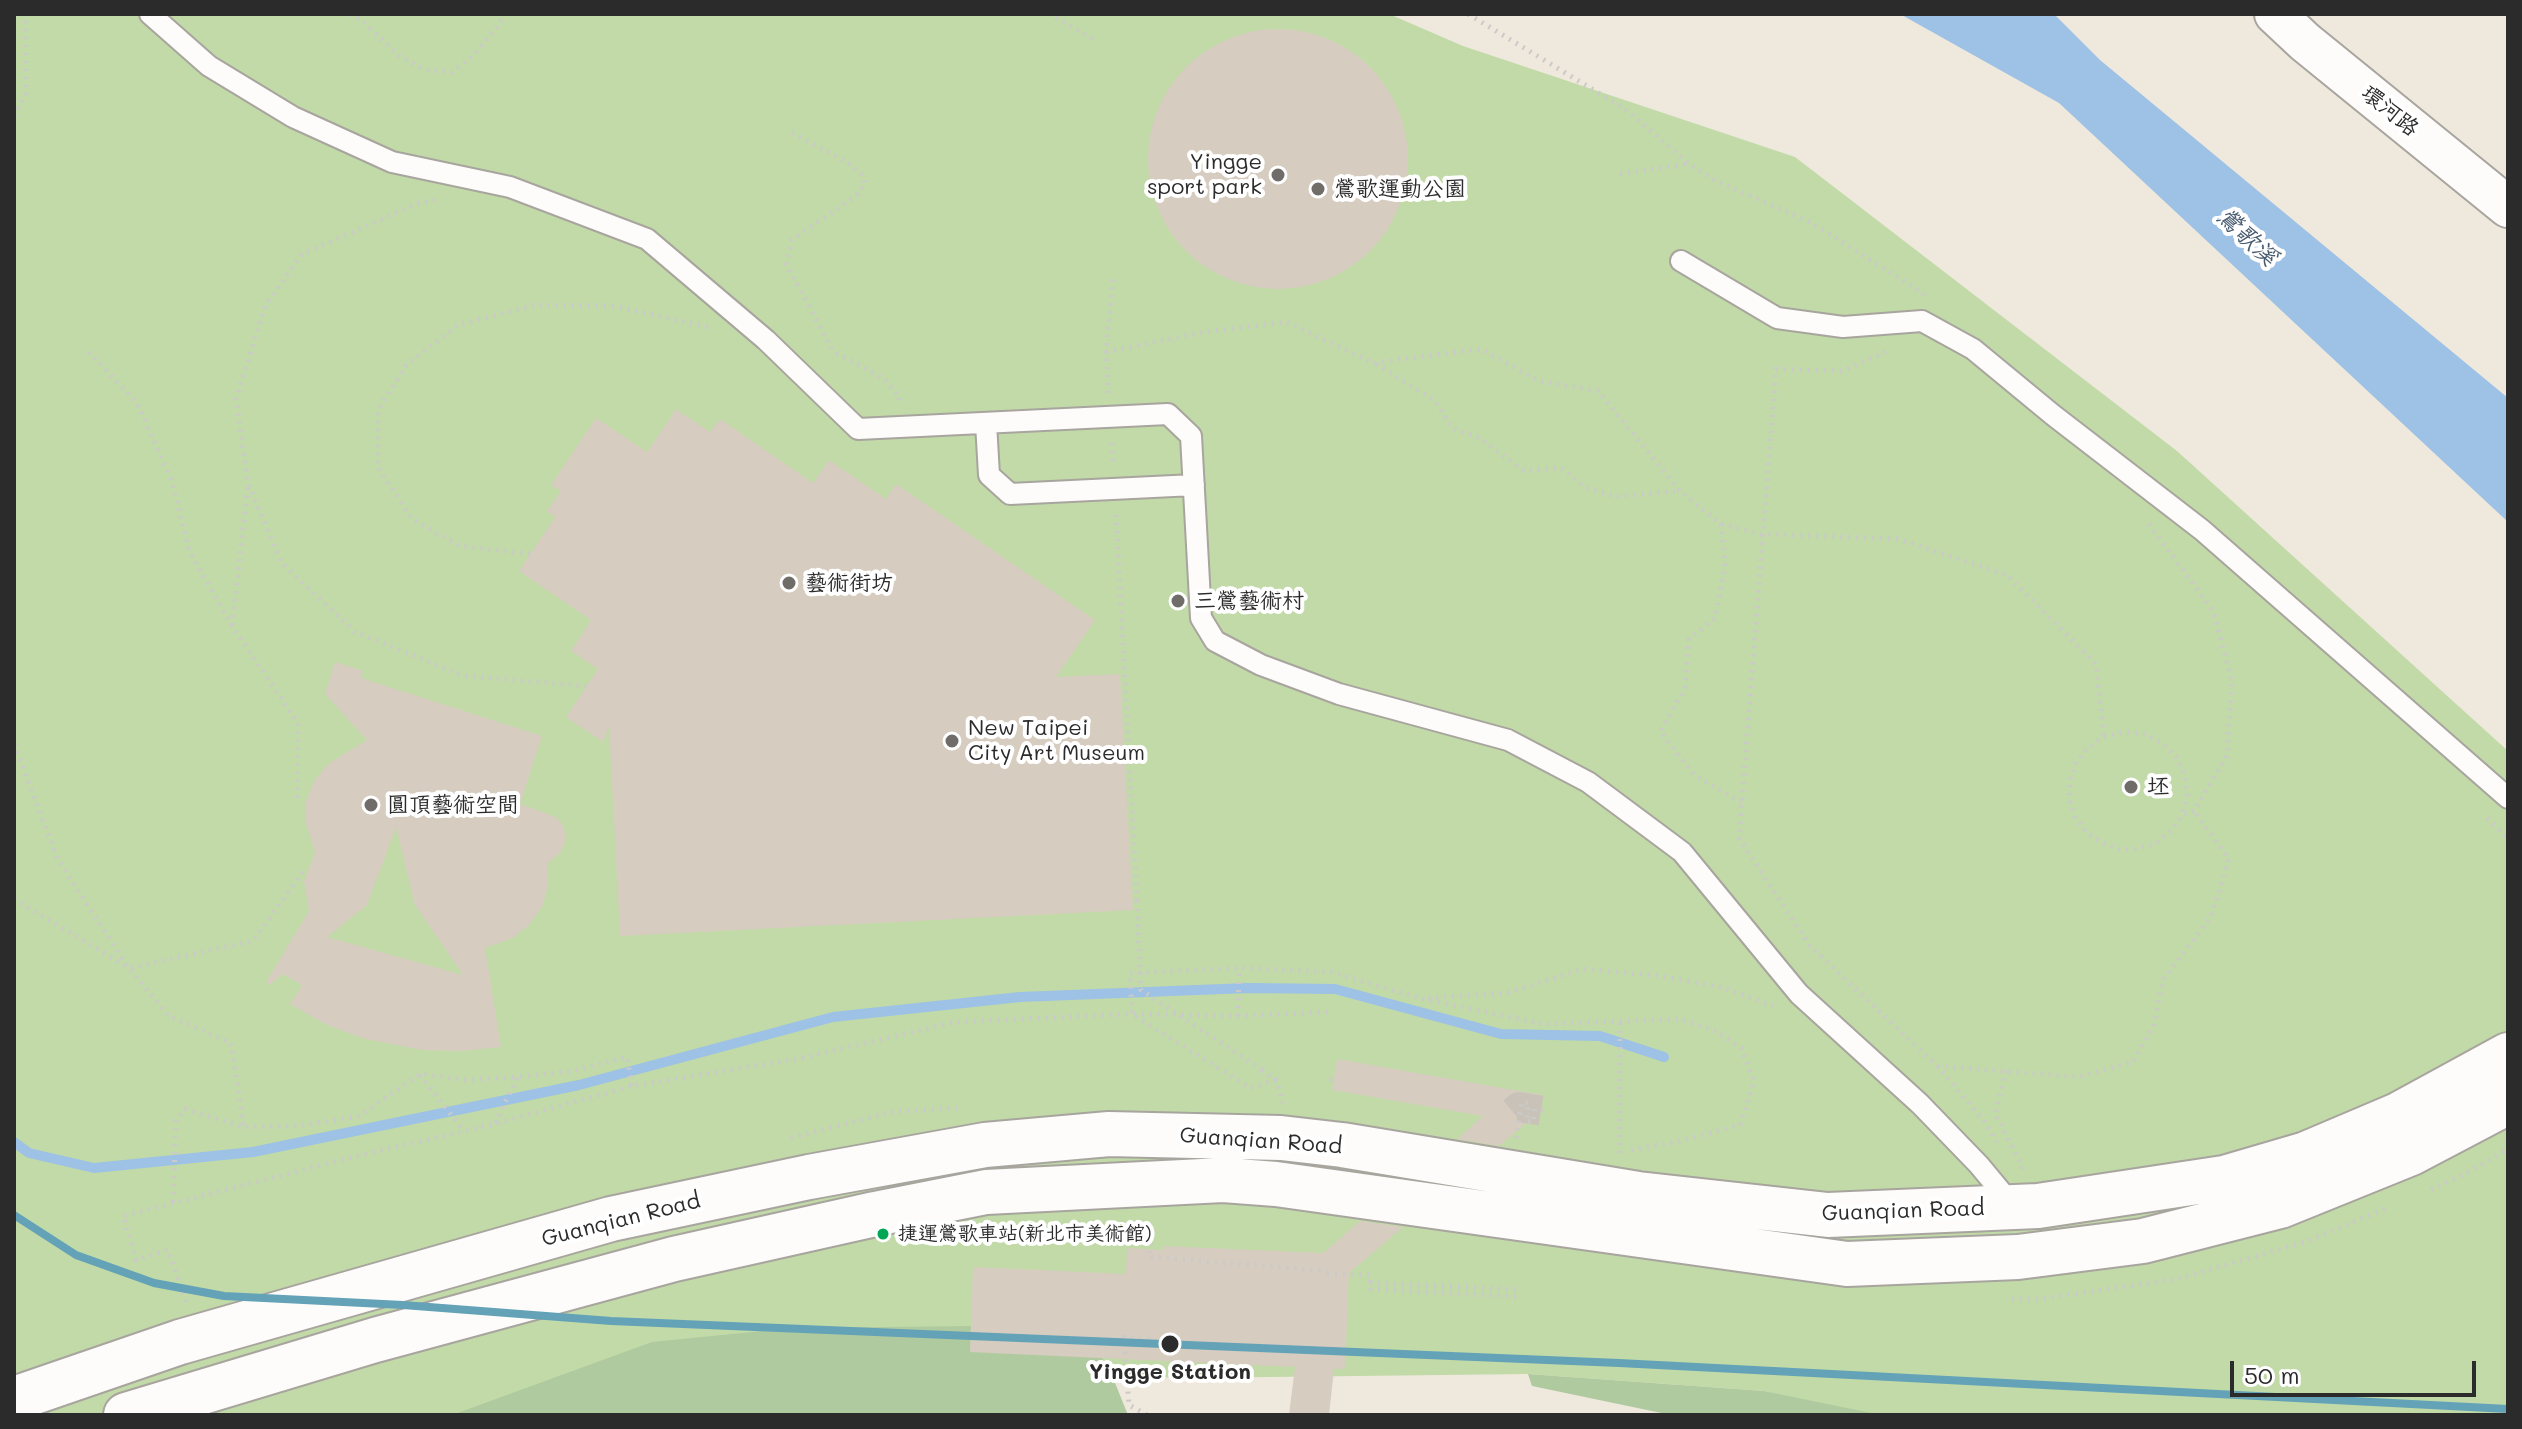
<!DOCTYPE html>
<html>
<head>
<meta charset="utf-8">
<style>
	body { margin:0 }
	#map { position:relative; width:2522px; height:1429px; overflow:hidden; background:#efe8dd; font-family:Mali,sans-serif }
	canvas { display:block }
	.frame { position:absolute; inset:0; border:16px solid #2b2b2b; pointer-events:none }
	.scale { position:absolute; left:2230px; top:1361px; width:246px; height:36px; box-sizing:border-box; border:4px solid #2b2b2b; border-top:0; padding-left:10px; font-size:24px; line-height:28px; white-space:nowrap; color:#2b2b2b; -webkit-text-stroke:6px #fff; paint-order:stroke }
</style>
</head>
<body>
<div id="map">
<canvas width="2522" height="1429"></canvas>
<div class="frame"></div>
<div class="scale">50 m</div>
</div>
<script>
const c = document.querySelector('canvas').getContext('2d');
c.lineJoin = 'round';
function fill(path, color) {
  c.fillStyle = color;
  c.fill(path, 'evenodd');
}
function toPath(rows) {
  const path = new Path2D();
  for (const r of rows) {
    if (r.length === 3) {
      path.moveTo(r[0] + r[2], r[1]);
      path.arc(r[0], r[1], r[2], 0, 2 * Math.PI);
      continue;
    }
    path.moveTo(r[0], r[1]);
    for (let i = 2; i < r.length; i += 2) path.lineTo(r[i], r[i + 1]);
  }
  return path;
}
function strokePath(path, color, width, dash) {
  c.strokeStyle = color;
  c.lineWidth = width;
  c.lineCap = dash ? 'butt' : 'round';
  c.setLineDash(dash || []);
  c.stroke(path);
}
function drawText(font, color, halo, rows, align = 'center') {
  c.font = font + ' Mali,"LXGW WenKai TC",sans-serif';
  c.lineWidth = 8;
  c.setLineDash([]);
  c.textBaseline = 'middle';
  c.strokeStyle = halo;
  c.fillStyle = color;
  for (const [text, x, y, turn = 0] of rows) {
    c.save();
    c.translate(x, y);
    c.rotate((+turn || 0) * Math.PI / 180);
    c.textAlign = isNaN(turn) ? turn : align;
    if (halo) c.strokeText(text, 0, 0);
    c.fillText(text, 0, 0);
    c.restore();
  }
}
const green = toPath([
	[14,14,1389,14,1463,46,1795,157,2177,451,2508,751,2508,1415,1869,1415,1764,1391,1528,1374,1184,1378,609,1361,474,1415,14,1415]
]);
const forest = toPath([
	[1067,1325,1107,1363,1128,1415,452,1415,652,1342,792,1328],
	[1528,1374,1764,1391,1881,1415,1671,1415,1532,1386]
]);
const water = toPath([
	[1900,14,2054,14,2100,60,2508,398,2508,522,2059,103]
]);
const stream = toPath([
	[14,1142,29,1153,94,1168,253,1152,579,1085,833,1017,1020,997,1248,988,1335,989,1501,1034,1600,1036,1664,1057]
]);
const building = toPath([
	[1278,159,130],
	[676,409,710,432,720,419,813,483,829,460,886,499,896,484,1095,620,1056,677,1120,674,1133,910,620,936,609,726,603,742,566,717,598,669,571,651,591,620,519,571,555,517,547,511,561,491,551,485,596,418,647,452],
	[335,662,363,671,361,678,542,736,520,804,556,817,564,827,566,839,561,852,547,864,548,884,543,905,530,924,513,938,485,948,501,1047,461,1051,421,1050,362,1038,325,1024,290,1004,302,985,283,974,269,985,266,982,309,911,304,882,315,852,306,823,306,801,314,781,328,764,367,740,325,694],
	[396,827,415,905,463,975,327,937,367,905],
	[1337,1059,1542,1095,1537,1125,1526,1123,1499,1146,1457,1139,1483,1116,1332,1090],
	[1360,1221,1403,1227,1349,1273,1345,1369,1334,1369,1329,1415,1289,1415,1295,1367,970,1352,973,1267,1126,1274,1127,1248,1163,1250,1163,1246,1323,1253]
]);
const pedestrianTunnel = toPath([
	[1513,1112,1519,1107,1544,1111]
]);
const path = toPath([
	[350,14,360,19,398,55,426,70,452,72,473,56,507,14],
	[1049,14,1095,40],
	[1468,14,1625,109,1689,164,1714,180,1810,222,1923,293,1923,296],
	[14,116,26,93,25,14],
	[792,133,850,164,863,176,865,185,856,196,792,240,786,264,833,351,883,378,900,397,898,401],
	[1620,174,1688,164],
	[435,200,419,203,302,254,265,306,236,399,248,483,281,562,355,632,464,676,587,686],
	[89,352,137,403,172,481,189,550,232,626,298,723,297,804],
	[1106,352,1205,332,1286,322,1374,363,1481,349,1539,381,1598,391,1680,491,1721,524,1761,534,1898,539,2007,575,2096,664,2104,737],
	[1886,352,1841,371,1776,369,1739,838,1810,946,1937,1066,1984,1121,1997,1142],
	[1376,364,1434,400,1452,428,1480,438,1524,471,1561,468,1584,487,1615,497,1679,491],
	[1109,393,1106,352,1113,278],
	[1112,443,1113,465],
	[1116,515,1137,901],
	[1721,524,1725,566,1715,618,1689,639,1685,688,1660,731,1694,775,1742,803],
	[2149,524,2213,611,2232,680,2227,756,2194,811,2182,815,2171,831,2156,843,2138,849,2119,849,2102,843,2086,832,2075,817,2069,799,2070,780,2076,763,2087,748,2104,737,2124,732,2144,734,2162,743,2176,757,2185,775,2187,795,2182,815],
	[530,554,460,546,412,519,378,468,378,410,406,365,458,325,534,305,614,306,708,327],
	[232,625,248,484],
	[14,744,58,860,129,968,169,1016,231,1043,244,1127],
	[2487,818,2508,838],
	[14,899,129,968,253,941,304,870],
	[1428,998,1507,993,1583,969,1660,976,1724,988,1773,1006],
	[1238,1016,1239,969],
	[1937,1066,2079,1077,2133,1062,2154,1025,2163,980,2211,916,2229,859,2194,811],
	[1262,1070,1276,1080,1283,1103],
	[2006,1071,1995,1114,2022,1165,2021,1171],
	[420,1075,464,1131],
	[1276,1080,1250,1088,1132,1014,1130,973,1239,968,1331,972,1419,998,1543,1024,1680,1019,1716,1031,1741,1048,1754,1081,1740,1125,1680,1141,1626,1151],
	[1330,1080,1336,1080],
	[495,1123,517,1078],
	[791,1138,891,1112,957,1108],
	[1516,1138,1522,1102,1529,1103,1526,1121,1533,1122,1535,1109,1544,1111],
	[1620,1153,1620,1022],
	[2431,1189,2463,1175,2508,1149],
	[173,1202,176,1121,185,1109,244,1127,298,1126,359,1116,420,1074,466,1080,517,1077,572,1071,627,1057,632,1086],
	[1150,1253,1151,1221],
	[1151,1257,1327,1271],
	[1327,1274,1370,1275,1371,1289,1518,1297],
	[1370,1283,1516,1289],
	[2012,1299,2039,1299,2177,1279,2305,1242,2389,1207],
	[186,1302,168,1250,136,1260,123,1216,353,1157,494,1124,632,1086,802,1058,955,1022,1132,1014,1238,1016,1329,1012],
	[1147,1415,1129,1405,1124,1337,1150,1339]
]);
const service = toPath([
	[150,14,209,66,293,117,392,162,510,187,647,239,766,340,858,429,1168,414,1191,436,1201,618,1215,641,1261,665,1339,694,1508,740,1588,782,1682,852,1799,994,1920,1104,1979,1165,2013,1206],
	[1681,261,1777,318,1843,327,1922,321,1973,349,2053,415,2202,530,2508,798],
	[986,423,989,475,1010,494,1194,485]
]);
const minor = toPath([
	[2275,14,2305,42,2508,207]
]);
const tertiary = toPath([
	[14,1399,180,1342,611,1219,809,1177,985,1145,1109,1134,1281,1138,1342,1145,1638,1194,1828,1215,2038,1206,2224,1178,2306,1154,2398,1115,2508,1055],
	[126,1415,375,1340,674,1259,875,1214,986,1192,1223,1180,1276,1184,1847,1264,2018,1257,2143,1241,2280,1206,2411,1153,2508,1102]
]);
const pathBridge = toPath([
	[1137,901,1141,990,1262,1070]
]);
const metro1 = toPath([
	[14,1215,76,1255,154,1283,224,1296,403,1305,611,1321,1619,1363,2508,1409]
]);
const markers = [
	[1278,175,8,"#706d69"],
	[1318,189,8,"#706d69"],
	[789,583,8,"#706d69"],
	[1178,601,8,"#706d69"],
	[952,741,8,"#706d69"],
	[2131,787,8,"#706d69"],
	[371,805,8,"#706d69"],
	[883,1234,7,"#00a651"],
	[1170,1344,10,"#2b2b2b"]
];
const busNames = [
	["捷運鶯歌車站(新北市美術館)",898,1234]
];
const streetNames = [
	["環河路",2390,111,39],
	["Guanqian Road",1261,1141,4],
	["Guanqian Road",1903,1211,-2],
	["Guanqian Road",621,1220,-14]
];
const poiNames = [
	["Yingge",1262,162,"right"],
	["sport park",1262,187,"right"],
	["鶯歌運動公園",1334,189],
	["藝術街坊",805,583],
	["三鶯藝術村",1194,601],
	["New Taipei",968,728],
	["City Art Museum",968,753],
	["坯",2147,787],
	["圓頂藝術空間",387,805]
];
const stopNames = [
	["Yingge Station",1170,1372]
];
const waterNames = [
	["鶯歌溪",2247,237,43]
];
fill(green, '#c1daa8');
fill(forest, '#b0ca9f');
fill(water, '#9dc2e5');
strokePath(stream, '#9dc2e5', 10);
fill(building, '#d6ccbf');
strokePath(pedestrianTunnel, '#c8c2b9', 30, [30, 15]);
strokePath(service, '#a8a49e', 24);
strokePath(minor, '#a8a49e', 44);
strokePath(tertiary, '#a8a49e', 48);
strokePath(path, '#cbcac8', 5, [2, 6]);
strokePath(service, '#fdfcfa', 20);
strokePath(minor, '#fdfcfa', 40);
strokePath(tertiary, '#fdfcfa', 44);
strokePath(pathBridge, '#cbcac8', 5, [2, 6]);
strokePath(metro1, '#63a2b7', 8);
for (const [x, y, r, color] of markers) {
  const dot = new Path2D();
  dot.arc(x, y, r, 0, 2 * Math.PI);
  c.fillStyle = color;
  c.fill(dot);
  strokePath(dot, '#fff', 3);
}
drawText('20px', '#2b2b2b', '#fff', busNames, 'left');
drawText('22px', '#2b2b2b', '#fff', streetNames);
drawText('22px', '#2b2b2b', '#fff', poiNames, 'left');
drawText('bold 22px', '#2b2b2b', '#fff', stopNames);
drawText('italic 24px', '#475a6e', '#fff', waterNames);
</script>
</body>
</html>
